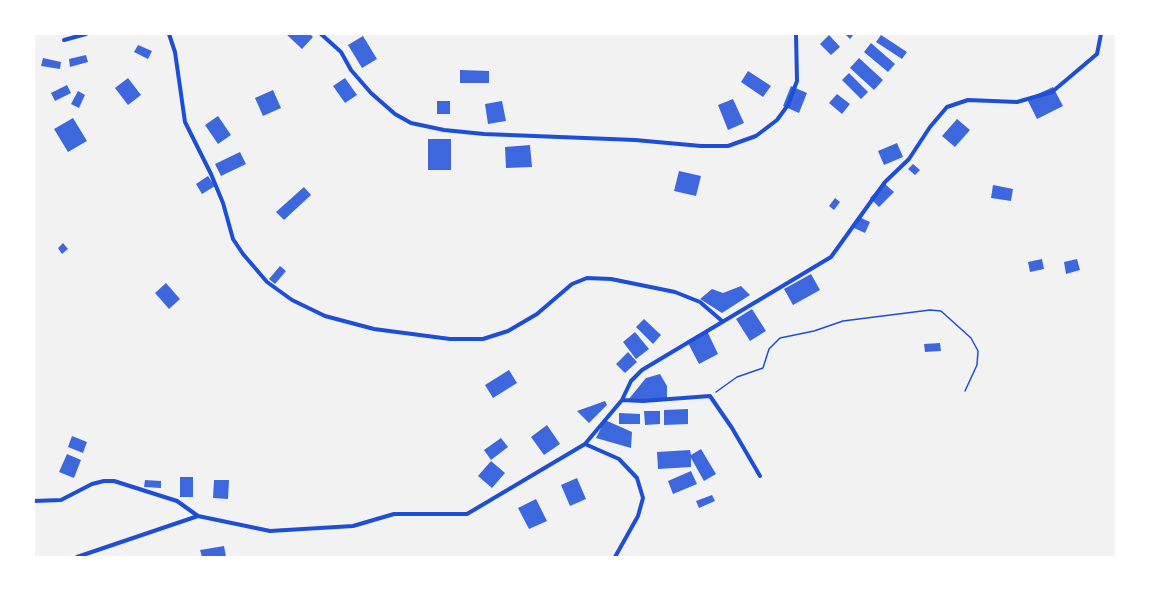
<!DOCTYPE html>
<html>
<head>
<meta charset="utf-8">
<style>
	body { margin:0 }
	#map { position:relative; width:1150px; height:591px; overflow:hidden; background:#f2f2f2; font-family:"Nunito Sans",sans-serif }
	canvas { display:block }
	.frame { position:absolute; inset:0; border:35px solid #fff; pointer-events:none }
</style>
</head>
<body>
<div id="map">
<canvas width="1150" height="591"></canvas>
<div class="frame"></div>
</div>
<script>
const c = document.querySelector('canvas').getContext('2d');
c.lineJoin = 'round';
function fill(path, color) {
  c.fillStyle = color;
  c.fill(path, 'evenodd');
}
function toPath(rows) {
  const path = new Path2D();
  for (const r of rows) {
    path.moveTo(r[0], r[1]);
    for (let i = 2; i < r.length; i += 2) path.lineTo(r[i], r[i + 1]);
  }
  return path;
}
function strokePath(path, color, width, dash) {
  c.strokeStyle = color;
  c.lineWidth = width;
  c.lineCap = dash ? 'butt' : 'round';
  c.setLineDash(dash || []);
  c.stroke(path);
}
const building = toPath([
	[286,34,310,34,313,37,302,49],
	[845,34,854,34,850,39],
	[829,35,840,47,831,55,820,44],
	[881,35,907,52,902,59,876,42],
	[363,36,377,59,362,68,348,45],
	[871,43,895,64,888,72,864,52],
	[138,45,152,51,148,59,134,52],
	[86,55,88,62,70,67,69,59],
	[43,58,61,62,60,69,41,66],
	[859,58,883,80,874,90,850,68],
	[460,70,489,71,489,83,460,83],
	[748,71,771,86,763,97,741,82],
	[849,73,868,92,861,99,842,80],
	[128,78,141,95,128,105,115,88],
	[345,78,357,95,345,103,333,86],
	[67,85,71,93,55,101,51,93],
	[791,86,807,93,799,113,783,106],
	[1053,87,1063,106,1037,119,1027,99],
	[273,90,281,108,263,116,255,98],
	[78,91,85,95,79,108,71,104],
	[837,94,850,104,842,114,829,103],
	[733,99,744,123,728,130,718,105],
	[437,101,450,101,450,114,437,114],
	[502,101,506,121,488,124,485,104],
	[218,116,231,135,218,144,205,125],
	[73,118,87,141,68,152,54,129],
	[957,119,970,130,955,147,942,136],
	[428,139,451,139,451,170,428,170],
	[897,143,903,157,884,165,878,151],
	[530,145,532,167,506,168,505,147],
	[240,152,246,164,221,176,215,164],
	[913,164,920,170,915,175,908,169],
	[679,171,701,176,696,196,674,191],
	[208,176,215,186,202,194,196,184],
	[884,183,894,192,879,207,870,198],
	[993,185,1013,189,1011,201,991,198],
	[304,187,311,195,284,220,276,212],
	[835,198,840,202,834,210,829,206],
	[859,217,870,222,865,233,854,228],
	[63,243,68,249,62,254,58,248],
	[1042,259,1044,269,1030,272,1028,262],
	[1077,259,1080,270,1066,274,1064,262],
	[280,266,286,271,275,284,269,279],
	[811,274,820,290,793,305,784,289],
	[166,283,180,299,169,309,155,293],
	[741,286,750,295,722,313,700,299,712,289,723,293],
	[752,309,766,331,750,341,736,319],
	[644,319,661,335,653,344,636,327],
	[707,331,718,354,699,364,687,341],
	[635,332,649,349,636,359,623,342],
	[940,343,941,351,925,352,924,344],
	[628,352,637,362,625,373,616,364],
	[509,370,517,383,493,398,485,385],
	[660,374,667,386,667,399,628,400,646,378],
	[605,401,607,405,589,423,577,411],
	[688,409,688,424,664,425,664,410],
	[644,411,660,411,660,424,645,425],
	[619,413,640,414,640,424,619,424],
	[605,420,632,432,631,448,596,438],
	[547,425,560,444,544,455,531,437],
	[72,436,87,442,83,453,68,447],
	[501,438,508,447,491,460,484,450],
	[701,449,716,474,704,481,691,458,691,467,658,469,657,452,690,450,691,455],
	[67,454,81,460,74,478,59,472],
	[491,461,505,473,492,488,478,476],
	[691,471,697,484,673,494,668,481],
	[180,477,193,477,193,497,180,497],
	[577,478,586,499,570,506,561,485],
	[145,480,161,481,161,488,144,487],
	[214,480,229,480,228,499,213,498],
	[712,495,715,501,699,508,696,501],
	[536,499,547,521,529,529,518,508],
	[224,546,226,557,202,557,200,550]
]);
const path = toPath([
	[716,392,737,377,763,368,769,349,780,338,814,331,843,321,930,310,941,311,971,338,978,351,977,365,965,391]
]);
const minor = toPath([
	[169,34,175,52,185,122,211,174,223,203,233,239,243,254,267,282,292,300,325,316,374,329,450,339,483,339,508,331,537,314,572,284,587,278,611,279,675,292,700,302,722,321],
	[321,34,341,52,351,70,371,93,395,114,411,123,444,130,484,134,635,140,701,146,728,146,756,136,777,120,788,105,797,81,796,34],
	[64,40,86,34],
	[622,400,643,401,710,396,732,428,760,476],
	[585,444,619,459,637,478,643,498,638,516,615,557],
	[34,501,61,500,92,484,104,481,114,481,177,501,198,516,270,531,353,526,394,514,467,514,585,444,622,400,631,381,642,370,831,257,885,182,909,159,930,127,947,107,968,100,1017,102,1052,92,1097,54,1101,34],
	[77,557,198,516]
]);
fill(building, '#3d67dc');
strokePath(path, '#1d4ed8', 1.5);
strokePath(minor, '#1d4ed8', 4);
</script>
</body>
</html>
